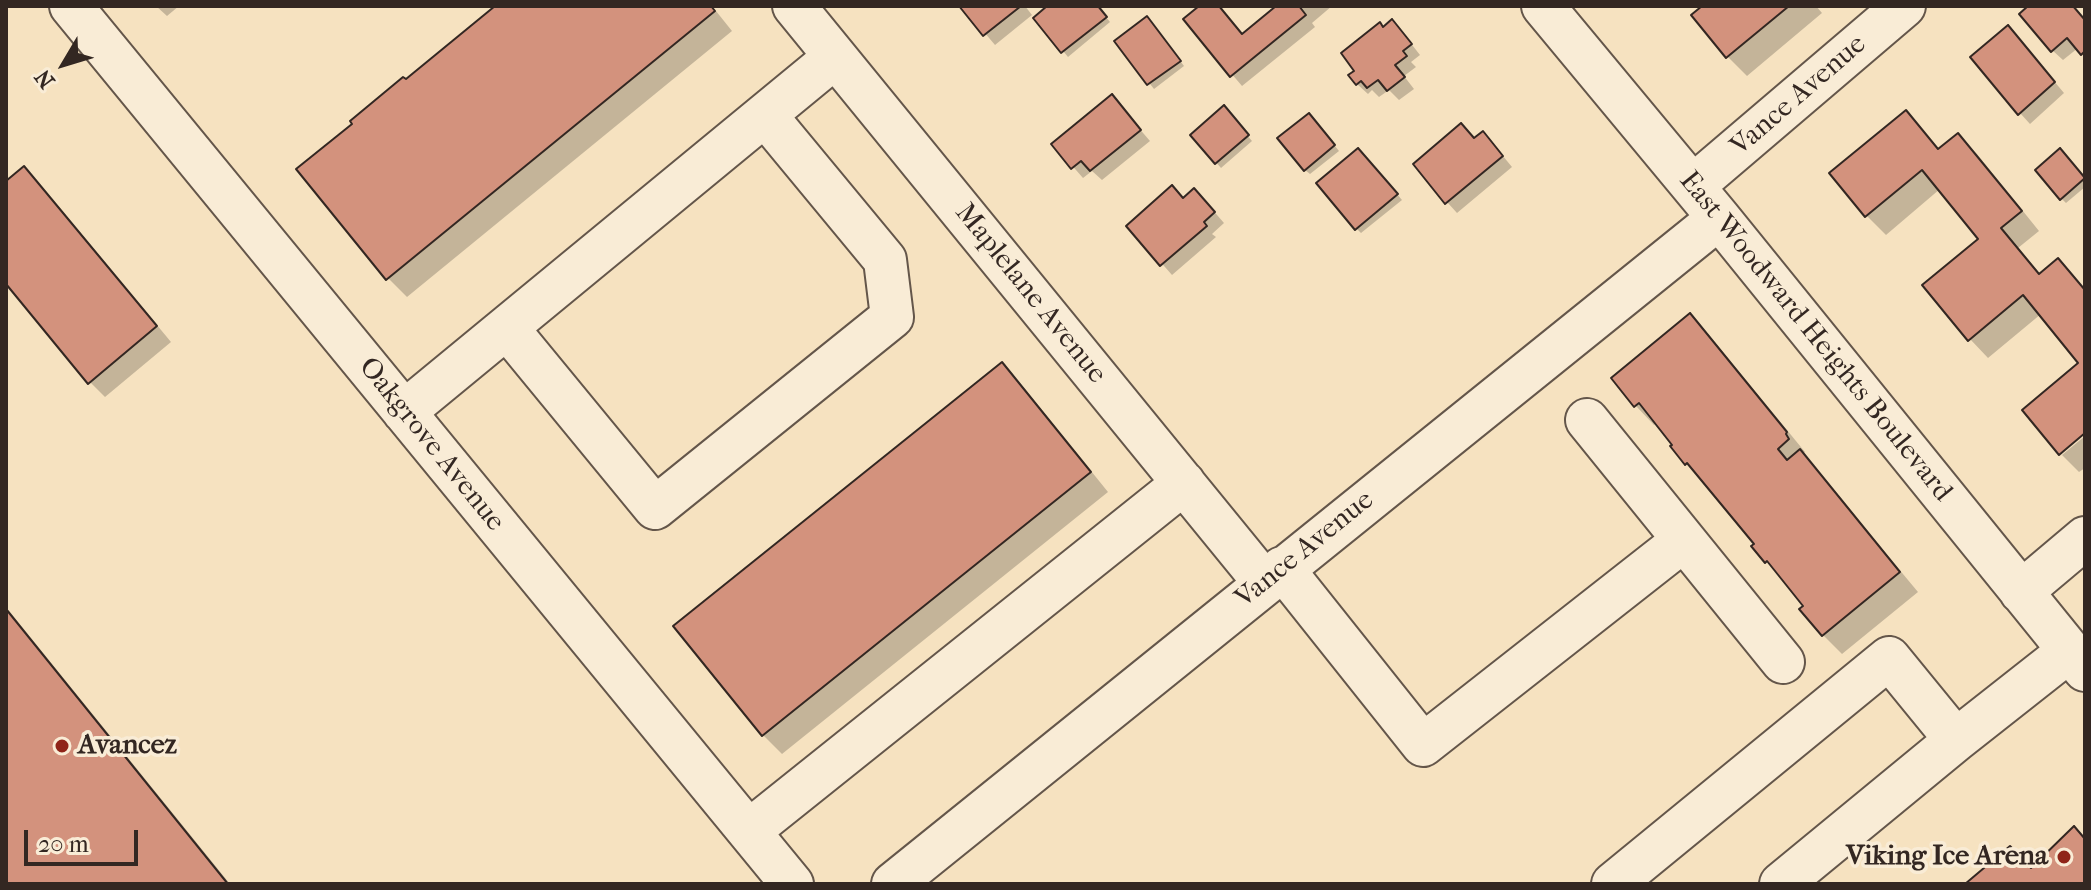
<!DOCTYPE html>
<html>
<head>
<meta charset="utf-8">
<style>
	body { margin:0 }
	#map { position:relative; width:2091px; height:890px; overflow:hidden; background:#f6e2c0; font-family:"IM FELL French Canon",serif }
	canvas { display:block }
	.frame { position:absolute; inset:0; border:8px solid #332722; pointer-events:none }
	.north { position:absolute; left:24px; top:24px; width:80px; height:80px; -webkit-text-stroke:6px #f9ecd6; paint-order:stroke; rotate:232deg; font-size:22px; font-weight:700; line-height:32px; text-align:center; color:#332722 }
	.north::after { content:''; display:block; margin:auto; width:28px; height:36px; background:#332722; clip-path:polygon(50% 0,100% 100%,50% 72%,0 100%) }
	.scale { position:absolute; left:24px; top:830px; width:114px; height:36px; box-sizing:border-box; border:4px solid #332722; border-top:0; padding-left:10px; font-size:24px; line-height:28px; white-space:nowrap; color:#332722; -webkit-text-stroke:6px #f9ecd6; paint-order:stroke }
</style>
</head>
<body>
<div id="map">
<canvas width="2091" height="890"></canvas>
<div class="frame"></div>
<div class="north">N</div>
<div class="scale">20 m</div>
</div>
<script>
const c = document.querySelector('canvas').getContext('2d');
c.lineJoin = 'round';
function fill(path, color) {
  c.fillStyle = color;
  c.fill(path, 'evenodd');
}
function toPath(rows) {
  const path = new Path2D();
  for (const r of rows) {
    path.moveTo(r[0], r[1]);
    for (let i = 2; i < r.length; i += 2) path.lineTo(r[i], r[i + 1]);
  }
  return path;
}
function strokePath(path, color, width, dash) {
  c.strokeStyle = color;
  c.lineWidth = width;
  c.lineCap = dash ? 'butt' : 'round';
  c.setLineDash(dash || []);
  c.stroke(path);
}
function drawText(font, color, halo, rows, align = 'center') {
  c.font = font + ' "IM FELL French Canon",serif';
  c.lineWidth = 7;
  c.setLineDash([]);
  c.textBaseline = 'middle';
  c.strokeStyle = halo;
  c.fillStyle = color;
  for (const [text, x, y, turn = 0] of rows) {
    c.save();
    c.translate(x, y);
    c.rotate((+turn || 0) * Math.PI / 180);
    c.textAlign = isNaN(turn) ? turn : align;
    if (halo) c.strokeText(text, 0, 0);
    c.fillText(text, 0, 0);
    c.restore();
  }
}
const shadow = toPath([
	[156,6,179,6,167,16],
	[498,6,712,6,732,31,407,297,388,278,406,81],
	[962,6,1025,6,1032,15,995,45],
	[1051,6,1097,6,1110,22,1068,57,1036,18],
	[1202,6,1218,6,1243,35,1279,6,1332,6,1312,23,1315,27,1242,86,1185,19],
	[1705,6,1816,6,1822,13,1747,76,1728,57,1694,15],
	[2031,6,2073,6,2085,21,2085,56,2078,48,2063,60,2052,50],
	[1152,23,1184,66,1154,89,1117,42],
	[1383,29,1402,32,1420,55,1411,62,1416,67,1404,76,1414,89,1399,100,1389,90,1379,97,1372,90,1368,94,1357,84],
	[2018,38,2064,93,2030,124,2020,113],
	[1112,97,1150,141,1102,180,1092,171,1083,178,1054,145],
	[1228,113,1252,141,1221,168,1192,135],
	[1906,113,1940,150,1958,136,1977,154,2039,231,2018,248,2041,275,2058,261,2085,289,2085,431,2081,363,2041,314,1988,358,1970,339,1981,239,1940,189,1886,235,1867,216,1832,174],
	[1314,120,1339,151,1310,174,1305,170],
	[1475,140,1493,144,1512,167,1457,213,1447,202],
	[2065,156,2085,179,2085,187,2066,203,2061,198],
	[24,168,39,183,171,342,105,397,90,382,6,281,6,184],
	[1375,168,1402,200,1361,233,1356,228],
	[1204,200,1224,223,1212,234,1216,237,1172,275,1129,226],
	[1690,316,1709,335,1805,452,1803,454,1918,592,1842,654,1823,635,1806,607,1754,546,1757,544,1705,482,1686,463,1657,423,1654,425,1636,406],
	[1002,364,1020,383,1108,492,782,754,763,735,676,626],
	[2085,436,2085,468,2079,472,2062,455],
	[6,607,230,884,6,884]
]);
const building = toPath([
	[495,6,711,6,715,11,386,280,296,169,352,124,350,121,403,77,406,79,495,6],
	[959,6,1021,6,983,36,959,6],
	[1047,6,1098,6,1107,17,1061,53,1033,18,1047,6],
	[1199,6,1219,6,1242,34,1276,6,1299,6,1306,15,1230,77,1183,19,1199,6],
	[1702,6,1789,6,1726,58,1691,15,1702,6],
	[2028,6,2073,6,2085,20,2085,51,2081,55,2067,38,2051,52,2019,14,2028,6],
	[1147,16,1181,61,1147,85,1114,41,1147,16],
	[1392,19,1412,44,1403,51,1407,56,1395,65,1405,77,1387,91,1378,80,1367,88,1361,81,1356,85,1348,75,1354,71,1341,53,1380,22,1383,27,1392,19],
	[2008,25,2055,82,2018,115,1970,57,2008,25],
	[1112,94,1141,130,1090,171,1081,161,1071,169,1051,144,1112,94],
	[1224,105,1249,135,1215,164,1190,135,1224,105],
	[1906,110,1938,149,1958,133,2022,211,2001,228,2039,274,2058,258,2085,290,2085,433,2059,455,2022,410,2078,363,2023,295,1968,341,1922,285,1978,239,1922,170,1865,217,1829,173,1906,110],
	[1309,113,1335,145,1304,171,1277,138,1309,113],
	[1461,123,1474,138,1483,131,1503,156,1445,204,1413,164,1461,123],
	[1358,148,1398,194,1355,230,1316,183,1358,148],
	[2060,148,2085,178,2060,200,2035,170,2060,148],
	[24,166,157,326,88,384,6,284,6,181,24,166],
	[1172,185,1183,198,1194,188,1215,212,1204,222,1207,226,1160,266,1126,226,1172,185],
	[1690,313,1787,432,1786,434,1789,439,1778,449,1787,460,1800,449,1900,572,1822,636,1799,609,1803,606,1767,561,1765,563,1751,546,1754,544,1687,463,1685,465,1670,446,1672,445,1639,403,1634,407,1611,378,1690,313],
	[1002,362,1091,472,762,736,673,626,1002,362],
	[6,609,228,884,6,884,6,609],
	[2074,826,2085,839,2085,884,1965,884,2010,846,2031,868,2074,826]
]);
const minor = toPath([
	[71,6,792,884],
	[794,6,1265,583],
	[1543,6,1719,218,2085,670],
	[1693,186,1904,6],
	[507,328,655,508,892,317,885,260,765,115],
	[404,412,835,57],
	[1587,420,1783,662],
	[1282,568,1423,745,1684,540],
	[2021,592,2085,538],
	[749,831,1184,483],
	[893,884,1719,218],
	[1613,884,1889,658,1956,740],
	[1781,884,1956,740,2069,651]
]);
const markers = [
	[62,746,8,"#8f2418"],
	[2064,857,8,"#8f2418"]
];
const streetNames = [
	["Vance Avenue",1799,96,-41],
	["Maplelane Avenue",1030,294,51],
	["East Woodward Heights Boulevard",1815,337,51],
	["Oakgrove Avenue",431,445,51],
	["Vance Avenue",1305,550,-39]
];
const poiNames = [
	["Avancez",78,746],
	["Viking Ice Arena",2048,857,"right"]
];
fill(shadow, '#0003');
fill(building, '#d3927d');
strokePath(building, '#332722', 2);
strokePath(minor, '#64564a', 46);
strokePath(minor, '#f9ecd6', 42);
for (const [x, y, r, color] of markers) {
  const dot = new Path2D();
  dot.arc(x, y, r, 0, 2 * Math.PI);
  c.fillStyle = color;
  c.fill(dot);
  strokePath(dot, '#f9ecd6', 3);
}
drawText('28px', '#332722', '#f9ecd6', streetNames);
drawText('bold 28px', '#332722', '#f9ecd6', poiNames, 'left');
</script>
</body>
</html>
